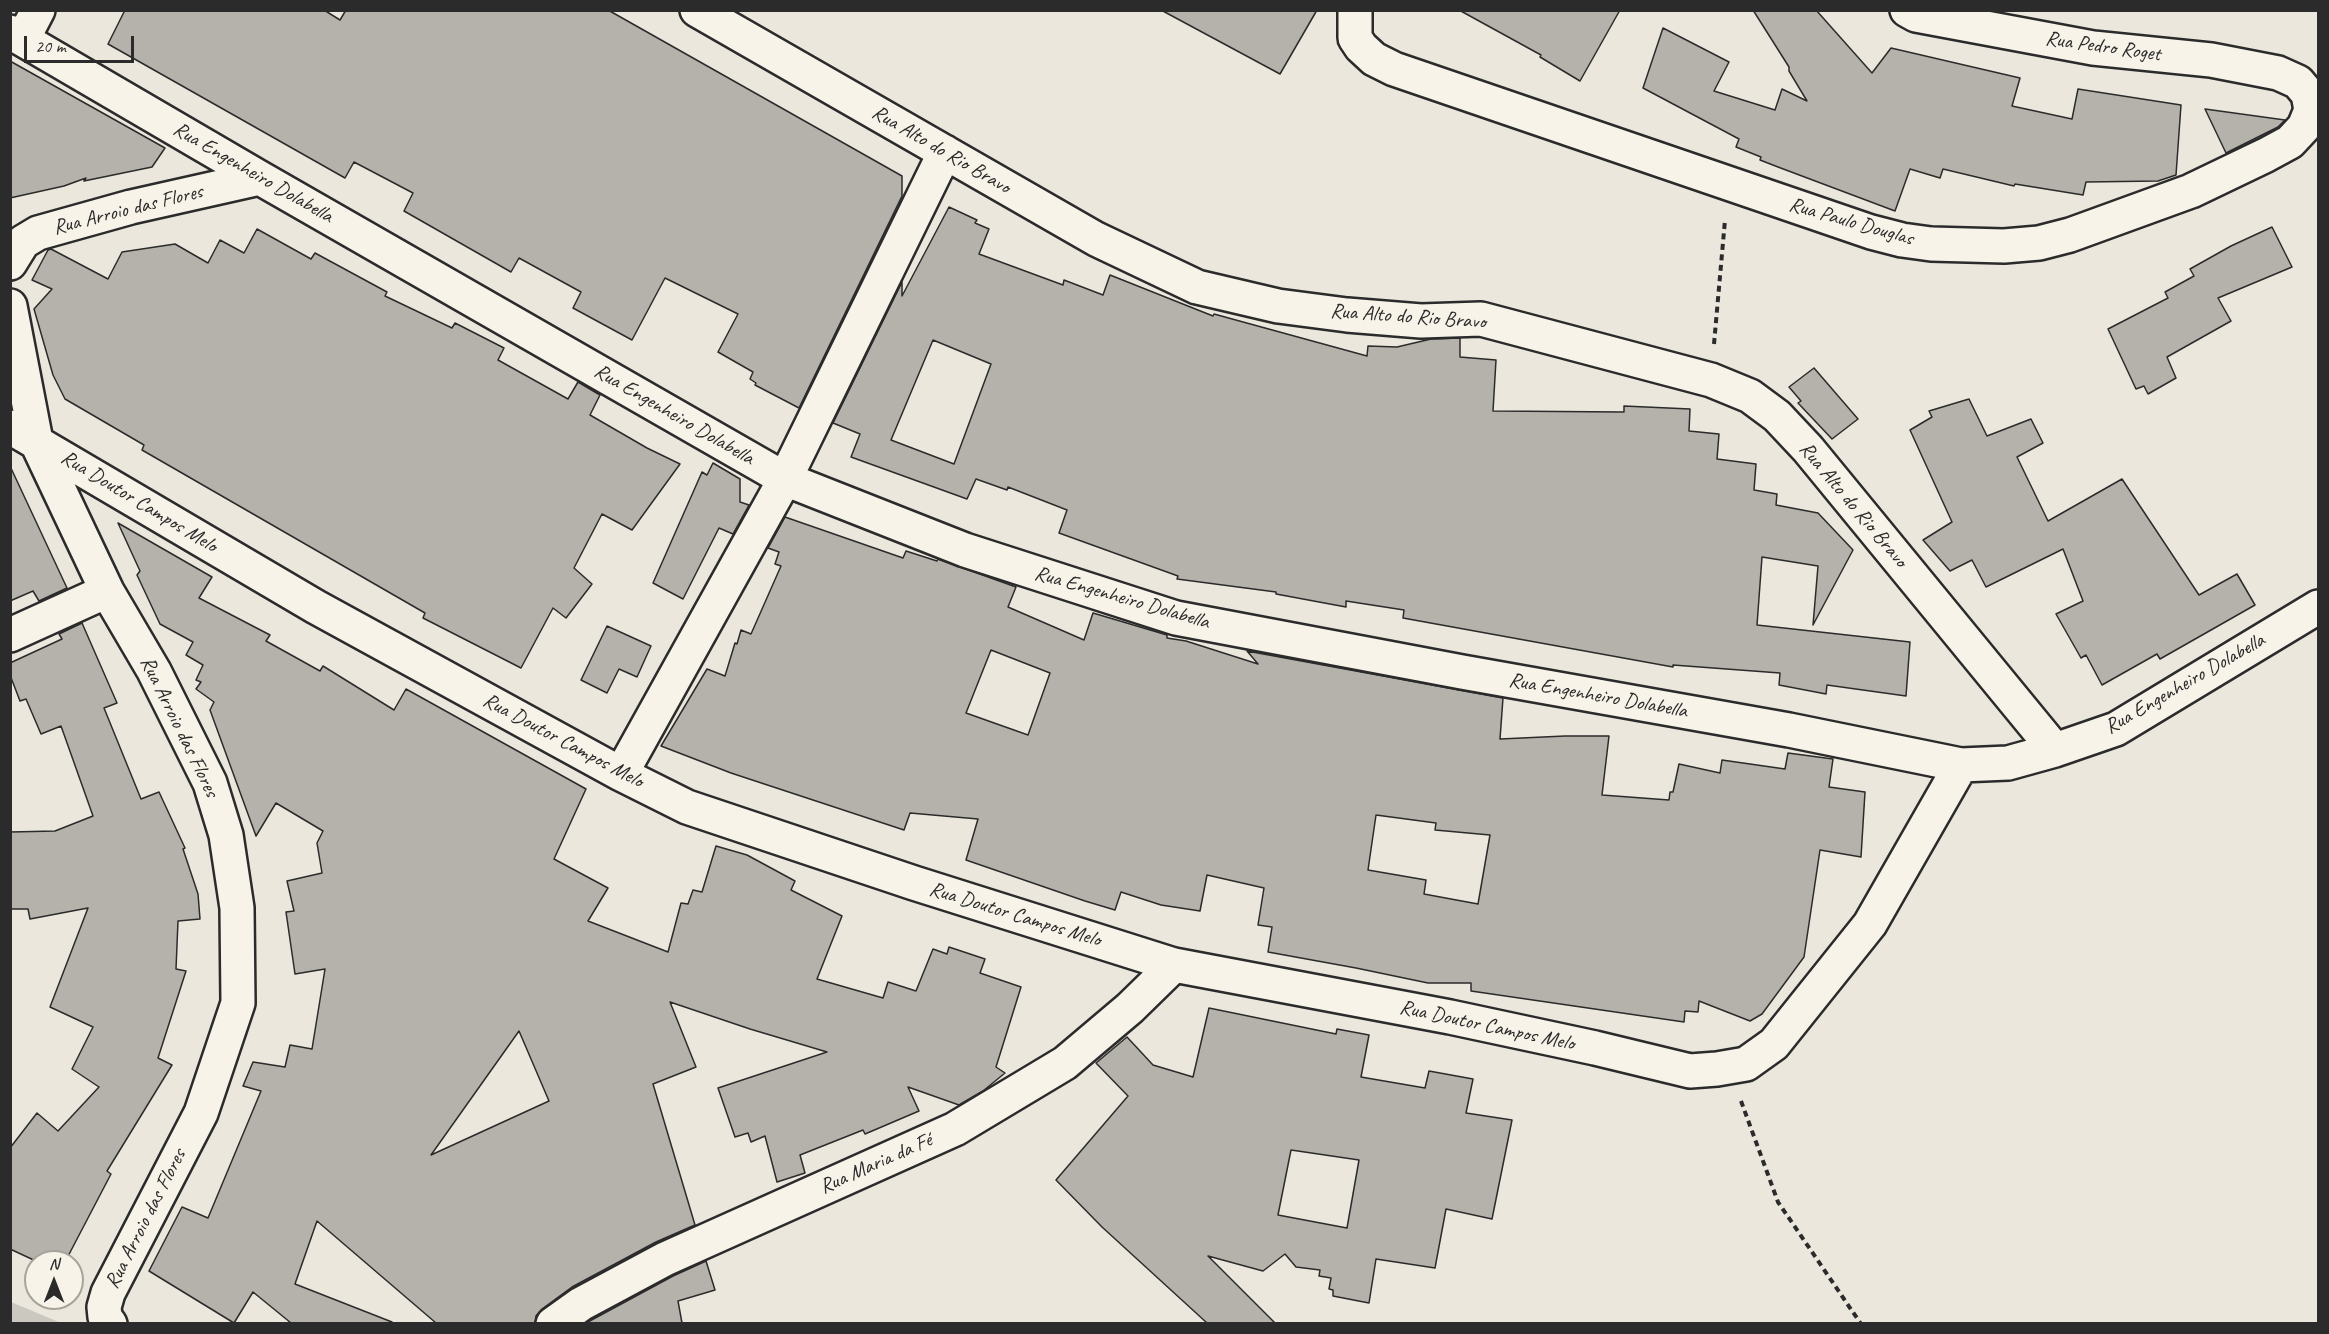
<!DOCTYPE html>
<html>
<head>
<meta charset="utf-8">
<style>
	body { margin:0 }
	#map { position:relative; width:2329px; height:1334px; overflow:hidden; background:#ebe7dd; font-family:Caveat,sans-serif }
	canvas { display:block }
	.frame { position:absolute; inset:0; border:12px solid #2b2b2b; pointer-events:none }
	.north { position:absolute; left:24px; top:1250px; width:60px; height:60px; box-sizing:border-box; background:#f7f3e8; border:2px solid #a5a39c; border-radius:50%; rotate:0deg; font-size:16px; font-weight:700; line-height:24px; text-align:center; color:#2b2b2b }
	.north::after { content:''; display:block; margin:auto; width:21px; height:27px; background:#2b2b2b; clip-path:polygon(50% 0,100% 100%,50% 72%,0 100%) }
	.scale { position:absolute; left:24px; top:36px; width:110px; height:27px; box-sizing:border-box; border:3px solid #2b2b2b; border-top:0; padding-left:8px; font-size:18px; line-height:21px; white-space:nowrap; color:#2b2b2b; -webkit-text-stroke:4px #f7f3e8; paint-order:stroke }
</style>
</head>
<body>
<div id="map">
<canvas width="2329" height="1334"></canvas>
<div class="frame"></div>
<div class="north">N</div>
<div class="scale">20 m</div>
</div>
<script>
const c = document.querySelector('canvas').getContext('2d');
c.lineJoin = 'round';
function fill(path, color) {
  c.fillStyle = color;
  c.fill(path, 'evenodd');
}
function toPath(rows) {
  const path = new Path2D();
  for (const r of rows) {
    path.moveTo(r[0], r[1]);
    for (let i = 2; i < r.length; i += 2) path.lineTo(r[i], r[i + 1]);
  }
  return path;
}
function strokePath(path, color, width, dash) {
  c.strokeStyle = color;
  c.lineWidth = width;
  c.lineCap = dash ? 'butt' : 'round';
  c.setLineDash(dash || []);
  c.stroke(path);
}
function drawText(font, color, halo, rows, align = 'center') {
  c.font = font + ' Caveat,sans-serif';
  c.lineWidth = 5;
  c.setLineDash([]);
  c.textBaseline = 'middle';
  c.strokeStyle = halo;
  c.fillStyle = color;
  for (const [text, x, y, turn = 0] of rows) {
    c.save();
    c.translate(x, y);
    c.rotate((+turn || 0) * Math.PI / 180);
    c.textAlign = isNaN(turn) ? turn : align;
    if (halo) c.strokeText(text, 0, 0);
    c.fillText(text, 0, 0);
    c.restore();
  }
}
const green = toPath([
	[11,1302,61,1323,11,1323]
]);
const building = toPath([
	[125,10,324,10,340,20,346,10,608,10,902,176,902,196,799,408,755,385,756,383,750,379,753,372,718,352,738,314,665,278,632,340,573,308,581,292,519,258,511,272,404,211,413,193,354,162,345,178,108,44,125,10],
	[1161,10,1317,10,1280,74,1161,10],
	[1459,10,1620,10,1580,81,1540,57,1541,55,1459,10],
	[1753,10,1816,10,1872,73,1891,48,2020,78,2012,106,2072,119,2078,89,2181,105,2176,175,2158,181,2086,182,2083,195,2015,184,2014,186,1943,169,1940,178,1910,169,1895,211,1778,167,1760,160,1761,157,1736,147,1739,139,1643,88,1663,28,1729,62,1714,91,1775,110,1782,89,1807,101,1789,71,1789,67,1753,10],
	[10,61,165,148,152,167,84,181,86,178,64,186,10,198,10,61],
	[2205,109,2285,120,2278,127,2226,153,2205,109],
	[949,207,977,220,975,223,989,229,979,254,1063,285,1064,280,1103,295,1110,275,1213,316,1214,314,1367,356,1368,346,1397,347,1431,339,1460,338,1460,357,1496,360,1493,411,1624,412,1624,406,1690,409,1689,431,1719,434,1717,459,1756,464,1754,490,1777,494,1776,505,1818,513,1853,550,1813,625,1818,566,1762,557,1757,625,1910,642,1906,696,1827,685,1826,694,1779,685,1780,673,1673,665,1673,667,1403,618,1404,610,1346,601,1346,607,1276,594,1276,592,1177,579,1178,576,1059,533,1067,510,1008,487,1007,490,976,479,967,499,851,457,860,434,833,423,902,282,902,296,949,207],
	[933,340,991,364,954,464,891,440,933,340],
	[2272,227,2292,267,2218,298,2231,321,2167,357,2176,378,2148,394,2144,386,2136,389,2108,329,2168,298,2165,292,2194,276,2190,269,2231,246,2272,227],
	[257,229,311,259,315,253,387,292,385,296,452,328,455,323,504,348,498,360,568,399,578,382,600,395,590,415,647,448,680,464,632,530,602,514,574,568,592,584,566,618,553,608,521,668,423,618,425,613,142,450,144,445,65,399,53,375,34,309,52,289,32,280,48,250,51,249,108,279,122,252,175,244,208,263,220,240,244,253,257,229],
	[1814,368,1858,419,1832,439,1798,403,1801,401,1789,387,1814,368],
	[1969,399,1987,436,2031,419,2043,443,2017,457,2048,521,2122,479,2199,595,2237,574,2255,605,2160,659,2157,654,2102,685,2086,655,2081,658,2056,614,2083,601,2063,549,1986,587,1972,560,1950,571,1923,540,1952,522,1910,430,1932,417,1929,411,1969,399],
	[713,463,740,479,740,502,749,505,733,534,719,528,683,599,653,583,702,472,707,475,713,463],
	[10,466,67,588,39,601,33,591,10,601,10,466],
	[785,517,903,558,906,551,937,561,938,559,1016,587,1008,607,1084,640,1093,613,1167,635,1167,638,1186,641,1258,664,1247,651,1503,698,1500,739,1565,736,1609,736,1602,795,1669,800,1670,792,1673,792,1679,764,1720,773,1722,760,1785,769,1788,753,1833,759,1829,787,1865,792,1861,857,1820,850,1804,957,1762,1014,1750,1021,1699,1001,1698,1012,1685,1011,1684,1022,1471,991,1471,983,1428,983,1356,968,1268,952,1272,927,1258,925,1264,888,1207,875,1200,911,1161,905,1121,892,1115,910,1085,901,966,860,978,819,910,813,904,830,731,773,661,746,707,669,725,676,735,643,737,644,741,630,751,634,781,566,775,564,779,552,768,548,785,517],
	[991,650,1050,673,1028,735,966,713,991,650],
	[1376,815,1436,823,1435,830,1490,835,1478,904,1424,894,1426,880,1368,870,1376,815],
	[118,523,212,577,199,598,270,635,266,641,320,671,323,666,394,710,406,689,586,789,554,859,608,888,588,921,668,952,681,903,688,904,693,890,702,892,716,846,747,855,795,881,791,890,842,916,817,979,883,998,888,982,916,991,933,949,947,954,949,947,985,959,980,973,1021,987,996,1067,1005,1073,983,1091,959,1105,908,1087,919,1111,865,1134,863,1130,800,1155,805,1173,777,1182,765,1136,751,1142,748,1133,735,1137,718,1088,827,1052,750,1029,670,1002,696,1067,653,1084,695,1225,656,1242,572,1287,542,1309,536,1316,535,1323,436,1323,317,1221,295,1284,392,1322,392,1323,291,1323,253,1292,234,1323,149,1271,182,1207,208,1218,261,1091,243,1086,253,1062,285,1067,290,1045,312,1049,325,969,295,974,286,912,294,911,287,881,322,873,317,843,323,831,276,803,256,836,210,710,214,702,196,689,201,682,196,680,203,665,186,655,193,642,160,624,137,575,140,571,118,523],
	[519,1031,549,1101,431,1155,519,1031],
	[82,623,117,703,104,708,141,799,159,792,185,848,183,849,198,894,200,919,178,921,176,969,186,971,158,1058,172,1065,107,1171,111,1174,65,1262,38,1262,10,1249,10,1148,37,1113,58,1131,99,1087,72,1069,93,1027,50,1007,88,908,30,919,28,909,10,909,10,832,55,831,93,816,61,726,41,734,26,699,20,701,10,675,10,663,62,639,59,634,82,623],
	[607,626,651,646,637,677,619,669,607,693,581,680,607,626],
	[1209,1008,1336,1034,1337,1029,1369,1035,1361,1077,1425,1088,1429,1071,1473,1079,1466,1113,1512,1120,1492,1219,1446,1209,1435,1268,1376,1259,1369,1303,1333,1296,1333,1290,1329,1289,1331,1278,1319,1276,1320,1270,1296,1267,1285,1254,1263,1271,1208,1256,1275,1323,1207,1323,1102,1227,1056,1180,1128,1096,1096,1063,1127,1037,1153,1065,1193,1077,1209,1008],
	[1291,1150,1359,1160,1347,1228,1278,1215,1291,1150],
	[706,1261,715,1290,678,1301,682,1323,586,1323,673,1276,706,1261]
]);
const path = toPath([
	[1714,344,1725,220],
	[1741,1101,1778,1202,1861,1324]
]);
const minor = toPath([
	[697,10,1096,239,1197,287,1278,306,1347,315,1421,321,1481,319,1711,380,1750,396,1777,416,1808,449,2055,750],
	[1355,10,1355,38,1361,47,1374,59,1394,69,1871,232,1902,240,1931,244,2004,246,2039,243,2070,235,2191,191,2266,155,2290,142,2304,127,2311,110,2308,94,2298,82,2278,73,2211,60,2093,48,1916,15,1907,10],
	[10,32,260,178,785,479,965,550,1176,618,1462,672,1789,730,1961,765,2008,763,2055,750,2116,729,2318,607],
	[23,39,38,10],
	[10,263,23,242,38,233,131,207,260,178],
	[10,306,36,441,107,591,154,671,210,783,226,835,237,908,238,1003,201,1113,108,1293,104,1307,105,1317,110,1324],
	[10,427,316,607,621,774,687,807,914,883,1174,965,1450,1017,1595,1048,1690,1071,1717,1069,1746,1064,1774,1044,1870,924,1961,765],
	[10,635,107,591],
	[621,774,785,479,945,152],
	[553,1324,581,1304,665,1259,955,1129,1065,1063,1130,1008,1174,965]
]);
const streetNames = [
	["Rua Pedro Roget",2103,47,8],
	["Rua Alto do Rio Bravo",941,150,30],
	["Rua Engenheiro Dolabella",253,173,30],
	["Rua Arroio das Flores",128,210,-14],
	["Rua Paulo Douglas",1851,222,16],
	["Rua Alto do Rio Bravo",1408,317,4],
	["Rua Engenheiro Dolabella",674,415,30],
	["Rua Doutor Campos Melo",139,502,31],
	["Rua Alto do Rio Bravo",1853,505,50],
	["Rua Engenheiro Dolabella",1122,598,16],
	["Rua Engenheiro Dolabella",2185,684,-30],
	["Rua Engenheiro Dolabella",1598,696,10],
	["Rua Arroio das Flores",179,727,64],
	["Rua Doutor Campos Melo",563,741,28],
	["Rua Doutor Campos Melo",1015,915,17],
	["Rua Doutor Campos Melo",1487,1026,12],
	["Rua Maria da Fé",876,1164,-24],
	["Rua Arroio das Flores",146,1219,-63]
];
fill(green, '#cbc8bf');
fill(building, '#b5b2ab');
strokePath(building, '#2b2b2b', 1.5);
strokePath(minor, '#2b2b2b', 38);
strokePath(path, '#2b2b2b', 4, [6, 4.5]);
strokePath(minor, '#f7f3e8', 33);
drawText('21px', '#2b2b2b', '#f7f3e8', streetNames);
</script>
</body>
</html>
